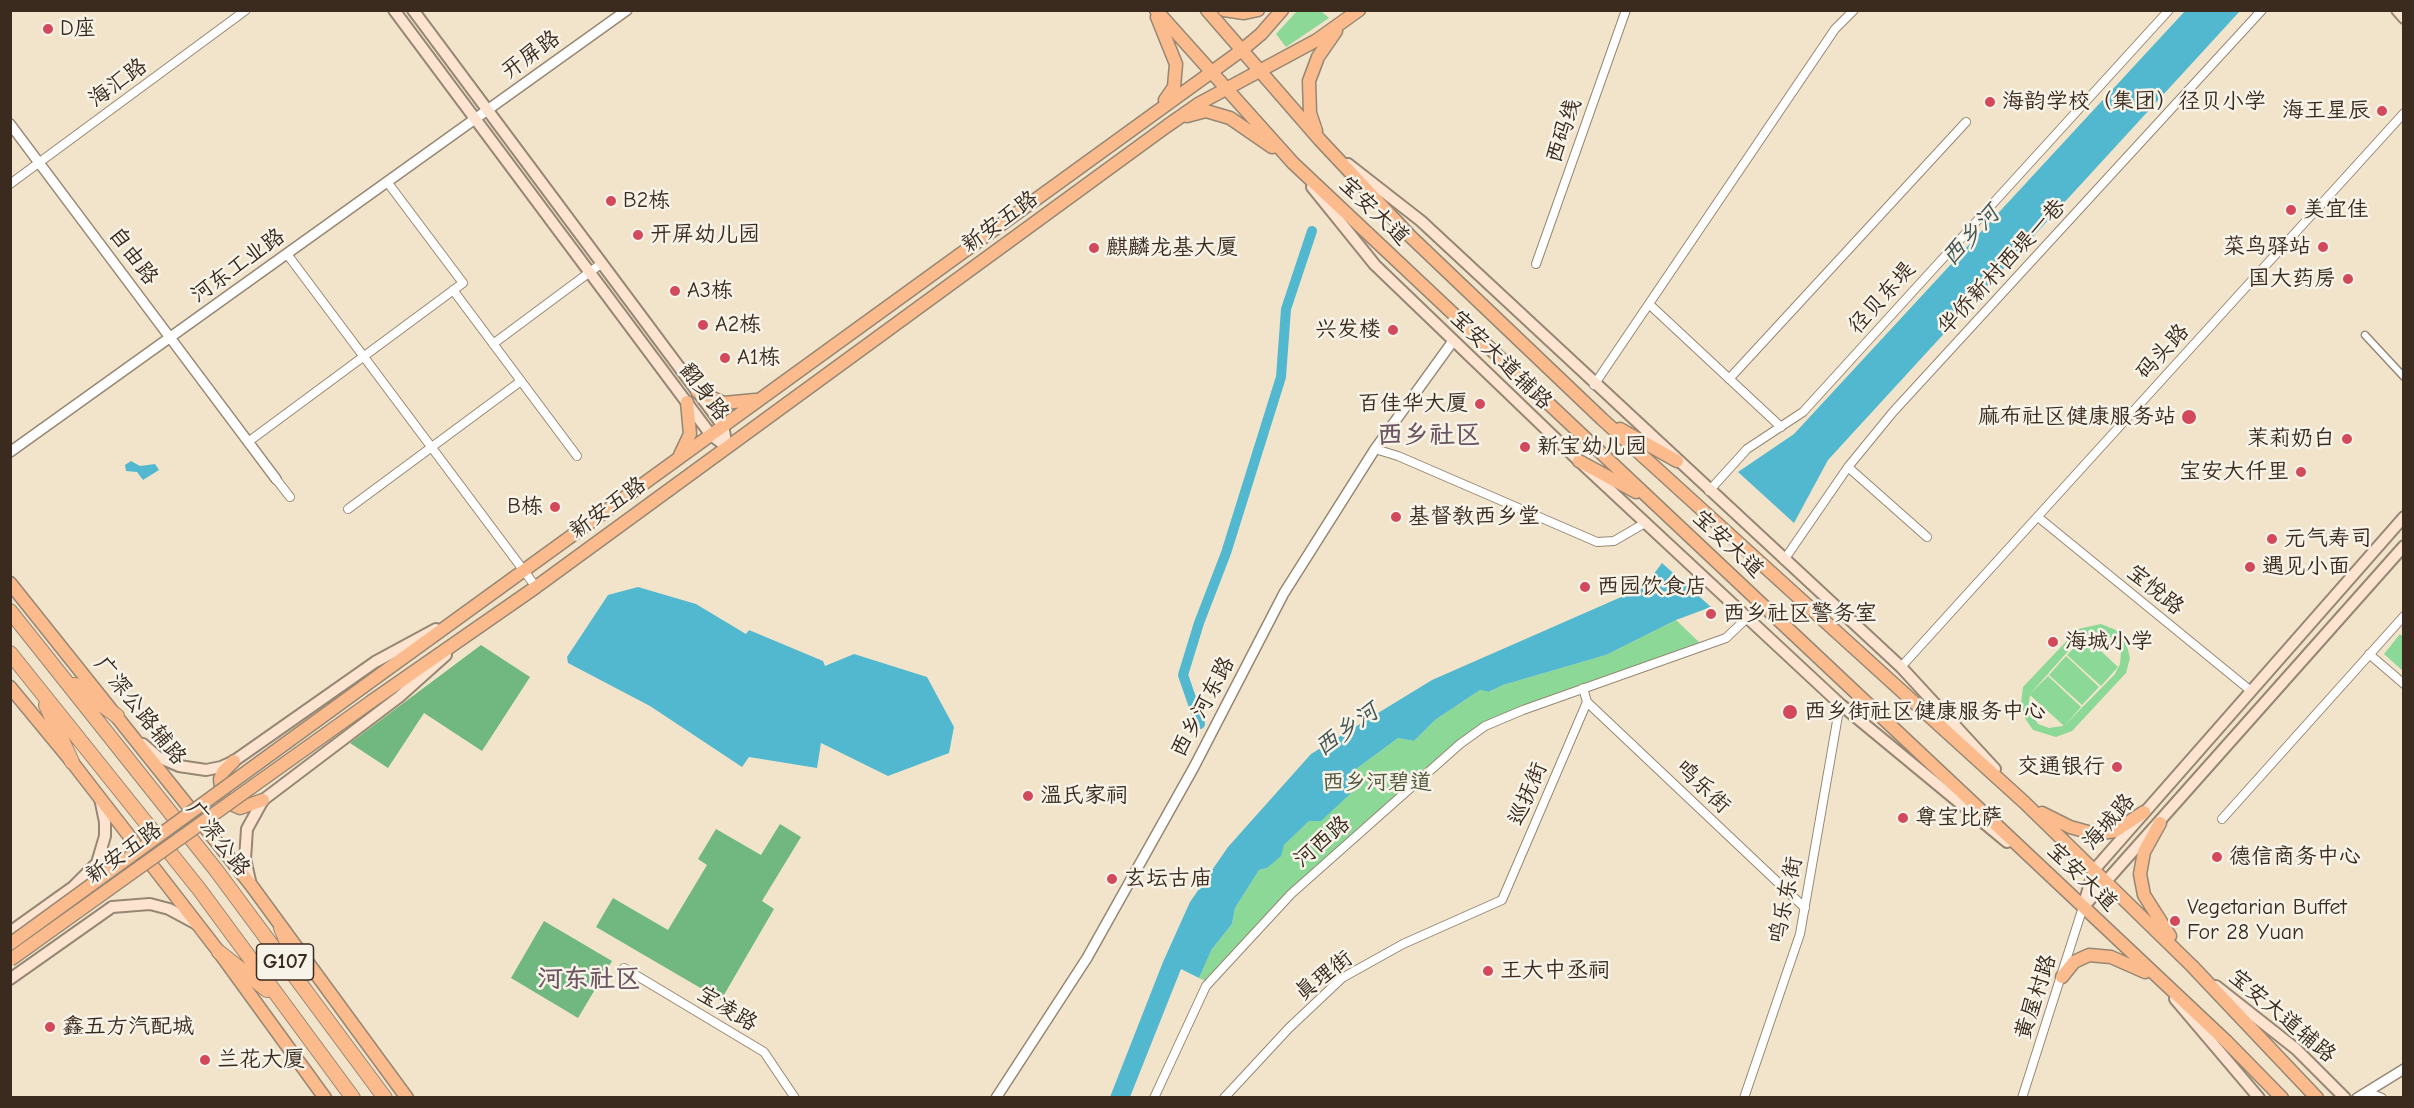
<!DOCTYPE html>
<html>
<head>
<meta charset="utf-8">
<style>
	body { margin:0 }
	#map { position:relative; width:2414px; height:1108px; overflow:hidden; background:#f2e4cb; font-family:"Comic Neue",sans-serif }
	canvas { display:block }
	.frame { position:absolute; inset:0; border:12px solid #3b2a1e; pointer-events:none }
</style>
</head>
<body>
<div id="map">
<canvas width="2414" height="1108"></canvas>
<div class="frame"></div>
</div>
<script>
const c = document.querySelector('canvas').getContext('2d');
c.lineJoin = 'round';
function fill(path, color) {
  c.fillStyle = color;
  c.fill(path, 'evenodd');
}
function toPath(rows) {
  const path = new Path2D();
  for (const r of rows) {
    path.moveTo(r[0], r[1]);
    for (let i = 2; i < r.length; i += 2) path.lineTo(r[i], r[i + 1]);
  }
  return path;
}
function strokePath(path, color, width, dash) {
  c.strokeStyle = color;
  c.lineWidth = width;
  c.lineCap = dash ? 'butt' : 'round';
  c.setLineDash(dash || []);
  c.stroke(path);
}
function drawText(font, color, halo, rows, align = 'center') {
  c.font = font + ' "Comic Neue","LXGW WenKai TC",sans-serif';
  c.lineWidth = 5;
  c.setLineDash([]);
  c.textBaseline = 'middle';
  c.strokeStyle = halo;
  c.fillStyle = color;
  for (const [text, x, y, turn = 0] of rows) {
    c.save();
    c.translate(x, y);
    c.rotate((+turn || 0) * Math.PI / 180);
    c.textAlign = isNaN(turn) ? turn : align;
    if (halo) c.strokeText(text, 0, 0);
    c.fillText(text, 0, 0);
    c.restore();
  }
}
const green = toPath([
	[1297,11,1321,11,1329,18,1286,47,1276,34],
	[1676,620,1700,643,1480,724,1288,892,1205,981,1199,978,1212,949,1232,924,1235,908,1259,870,1267,868,1284,845,1309,821,1352,772,1398,738,1414,741,1435,720,1480,690,1490,692,1503,685,1606,655],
	[2101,624,2116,630,2126,642,2130,658,2126,673,2072,731,2056,737,2033,730,2020,711,2023,687,2078,629],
	[2094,632,2106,634,2115,641,2121,652,2120,664,2115,674,2064,726,2081,707,2048,676,2030,694,2078,640],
	[2030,695,2063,725,2063,726,2049,728,2038,724,2028,709],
	[2400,634,2403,637,2403,671,2384,654],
	[2085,636,2118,667,2101,686,2067,655],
	[2066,656,2099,687,2082,705,2049,675]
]);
const forest = toPath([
	[481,645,530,677,482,751,424,713,388,768,350,743],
	[780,824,801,837,762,901,774,909,721,1000,596,927,613,898,668,930,707,865,698,859,716,829,761,855],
	[544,921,612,961,578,1018,511,978]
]);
const water = toPath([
	[2185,11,2240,11,1828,460,1794,523,1738,472,1794,434],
	[131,461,140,466,155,464,159,470,143,480,137,472,126,471,125,465],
	[1662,563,1711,607,1676,620,1606,655,1503,685,1489,692,1480,690,1435,720,1414,741,1398,738,1352,772,1350,794,1321,821,1309,821,1284,845,1281,856,1267,868,1259,870,1235,908,1232,924,1212,949,1199,978,1181,969,1130,1097,1110,1097,1163,962,1190,902,1228,847,1311,754,1432,680,1644,587],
	[638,587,696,604,746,634,749,630,823,661,825,666,854,654,927,677,954,727,949,753,888,776,821,743,817,768,749,757,742,767,650,706,568,663,567,657,608,595]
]);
const canal = toPath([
	[1200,724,1183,675,1199,623,1226,553,1281,377,1286,309,1312,231]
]);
const pedestrian = toPath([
	[2365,335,2404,377]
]);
const minor = toPath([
	[10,184,246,10],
	[287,254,536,587],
	[1536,264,1626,10],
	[453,290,577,456],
	[1649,304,1781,427],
	[493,344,602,263],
	[1729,379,1966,122],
	[1594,385,1835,29,1854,10],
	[248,442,463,283,388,183],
	[1375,449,1398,456,1597,542,1614,541,1645,523],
	[1848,467,1927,537],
	[276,479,290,497],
	[1709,491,1747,449,1803,412,2169,10],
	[348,509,521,381],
	[2038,517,2251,691],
	[1784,560,1848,467,1893,412,2262,10],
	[2369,654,2404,684],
	[1901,667,2404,113],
	[1583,688,1587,702,1805,908],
	[2222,819,2404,616],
	[624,968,764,1052,795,1098],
	[2367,1092,2382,1098],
	[1154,1098,1206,986,1291,894,1460,744,1485,726,1523,710,1726,638,1748,617],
	[1224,1098,1289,1028,1342,978,1403,944,1502,900,1587,702],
	[1744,1098,1800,934,1840,704],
	[2022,1098,2083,907]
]);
const tertiary = toPath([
	[10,124,276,479],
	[10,452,627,10],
	[996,1098,1087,958,1194,767,1284,593,1375,449,1453,341],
	[2357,1098,2404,1069]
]);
const secondary = toPath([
	[394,10,711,435,727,447],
	[413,10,723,426,727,447],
	[2397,10,2404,18],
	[1348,164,1421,221,1901,667,1995,769],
	[1312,187,1375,265,1579,461,1840,704,2007,842],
	[143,744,158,757,179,766,206,770,221,767,234,761,375,662,436,629],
	[251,885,245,859,247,829,263,800,399,697,446,655],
	[2085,905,2404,546],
	[2083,907,2094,870,2404,517],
	[10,932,73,887,97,863,105,836,105,822,100,798],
	[10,979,112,907,150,904,169,909,195,923],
	[2216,986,2296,1049,2345,1098],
	[2175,999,2259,1098]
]);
const primary = toPath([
	[1156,10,1293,163,2226,1041,2282,1098],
	[1207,10,1320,140,1410,236,1602,419,2025,803,2192,966,2317,1098],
	[1224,10,1244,13,1258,10],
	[1157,17,1176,64,1174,87,1165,100],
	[1187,116,1206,111,1230,118,1272,147],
	[1316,131,1310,113,1309,81,1318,57,1336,31],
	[697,391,724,403,755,400],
	[1620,429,1677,461],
	[680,455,690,434,687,402],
	[1579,461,1636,492],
	[10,583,251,885,407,1098],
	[10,687,72,762,219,952,325,1098],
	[363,687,1242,50,1261,34,1282,10],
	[372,701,536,587,1167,126,1200,103,1317,40,1359,10],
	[234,761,223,772,220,779,222,795,227,802,240,808,263,800],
	[2042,813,2070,827,2095,834,2115,831,2144,812],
	[2160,823,2144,852,2140,874,2144,895,2170,936],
	[2062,977,2074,962,2089,955,2111,957,2145,972]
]);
const trunk = toPath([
	[10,611,216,870,385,1098],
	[10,653,199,889,353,1098],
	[75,685,117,716],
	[46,705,72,762],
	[281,928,300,974],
	[219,952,267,990]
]);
const primaryBridge = toPath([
	[10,944,363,687],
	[10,960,372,701]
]);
const markers = [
	[48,29,6,"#d1495b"],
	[1990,102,6,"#d1495b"],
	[2382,111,6,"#d1495b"],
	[611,201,6,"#d1495b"],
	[2291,210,6,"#d1495b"],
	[638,235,6,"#d1495b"],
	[2323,247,6,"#d1495b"],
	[1094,248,6,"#d1495b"],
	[2348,279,6,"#d1495b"],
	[675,291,6,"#d1495b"],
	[703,325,6,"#d1495b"],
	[1393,330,6,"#d1495b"],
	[725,358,6,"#d1495b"],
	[1480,404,6,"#d1495b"],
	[2189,417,8,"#d1495b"],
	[2347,439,6,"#d1495b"],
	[1525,447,6,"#d1495b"],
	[2301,472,6,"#d1495b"],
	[555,507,6,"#d1495b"],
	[1396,517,6,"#d1495b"],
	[2272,539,6,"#d1495b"],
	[2250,567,6,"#d1495b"],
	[1585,587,6,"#d1495b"],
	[1711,614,6,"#d1495b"],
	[2053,642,6,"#d1495b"],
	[1790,712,8,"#d1495b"],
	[2117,767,6,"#d1495b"],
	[1028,796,6,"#d1495b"],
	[1903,818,6,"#d1495b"],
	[2217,857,6,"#d1495b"],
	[1112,879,6,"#d1495b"],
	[2175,921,6,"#d1495b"],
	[1488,971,6,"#d1495b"],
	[50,1027,6,"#d1495b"],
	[205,1060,6,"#d1495b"]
];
const shields = [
	[285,962,57]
];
const shieldNames = [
	["G107",285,962]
];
const poiNames = [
	["D座",60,29],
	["海韵学校（集团）径贝小学",2002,102],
	["海王星辰",2370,111,"right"],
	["B2栋",623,201],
	["美宜佳",2303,210],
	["开屏幼儿园",650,235],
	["菜鸟驿站",2311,247,"right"],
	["麒麟龙基大厦",1106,248],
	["国大药房",2336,279,"right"],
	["A3栋",687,291],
	["A2栋",715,325],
	["兴发楼",1381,330,"right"],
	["A1栋",737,358],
	["百佳华大厦",1468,404,"right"],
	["麻布社区健康服务站",2176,417,"right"],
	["茉莉奶白",2335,439,"right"],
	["新宝幼儿园",1537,447],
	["宝安大仟里",2289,472,"right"],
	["B栋",543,507,"right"],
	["基督教西乡堂",1408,517],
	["元气寿司",2284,539],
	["遇见小面",2262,567],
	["西园饮食店",1597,587],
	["西乡社区警务室",1723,614],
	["海城小学",2065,642],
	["西乡街社区健康服务中心",1804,712],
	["交通银行",2105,767,"right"],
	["温氏家祠",1040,796],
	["尊宝比萨",1915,818],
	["德信商务中心",2229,857],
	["玄坛古庙",1124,879],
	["Vegetarian Buffet",2187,908],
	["For 28 Yuan",2187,933],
	["王大中丞祠",1500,971],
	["鑫五方汽配城",62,1027],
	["兰花大厦",217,1060]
];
const streetNames = [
	["开屏路",531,55,-36],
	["海汇路",118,83,-36],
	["西码线",1564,131,-71],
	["宝安大道",1374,211,44],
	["新安五路",1000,222,-36],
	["自由路",133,256,53],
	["河东工业路",238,266,-36],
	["华侨新村西堤一巷",2002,267,-47],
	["径贝东堤",1882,298,-48],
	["码头路",2163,352,-48],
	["宝安大道辅路",1501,360,44],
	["翻身路",704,392,53],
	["新安五路",608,508,-36],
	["宝安大道",1728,544,43],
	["宝悦路",2155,590,39],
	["西乡河东路",1203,707,-62],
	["广深公路辅路",140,711,51],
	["鸣乐街",1703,787,44],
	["巡抚街",1528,794,-67],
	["海城路",2109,822,-49],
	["广深公路",218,839,52],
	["河西路",1322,842,-41],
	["新安五路",124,853,-36],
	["宝安大道",2082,877,44],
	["鸣乐东街",1786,900,-78],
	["真理街",1324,976,-38],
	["黄屋村路",2036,997,-72],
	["宝凌路",727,1009,31],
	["宝安大道辅路",2282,1016,40]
];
const parkNames = [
	["西乡河碧道",1377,783]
];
const waterNames = [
	["西乡河",1971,236,-47],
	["西乡河",1347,730,-36]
];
const quarterNames = [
	["西乡社区",1429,436],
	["河东社区",589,980]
];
fill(green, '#8bd897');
fill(forest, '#70b880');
fill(water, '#52b8d0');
strokePath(canal, '#52b8d0', 10);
strokePath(pedestrian, '#968774', 9);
strokePath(minor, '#968774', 10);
strokePath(tertiary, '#968774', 12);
strokePath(secondary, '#968774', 14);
strokePath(primary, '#968774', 15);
strokePath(trunk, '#968774', 16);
strokePath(pedestrian, '#fff', 6);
strokePath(minor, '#fff', 8);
strokePath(tertiary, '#fff', 9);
strokePath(secondary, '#fde4d1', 10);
strokePath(primary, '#fbbb8c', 12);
strokePath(trunk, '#fbbb8c', 14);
strokePath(primaryBridge, '#968774', 15, []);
strokePath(primaryBridge, '#fbbb8c', 12);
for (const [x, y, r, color] of markers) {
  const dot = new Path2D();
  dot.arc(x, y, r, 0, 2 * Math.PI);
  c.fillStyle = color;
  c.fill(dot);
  strokePath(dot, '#f7f3e8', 2);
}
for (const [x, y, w] of shields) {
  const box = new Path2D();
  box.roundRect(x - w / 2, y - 18, w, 36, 4.5);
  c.fillStyle = '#f7f3e8';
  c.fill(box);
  strokePath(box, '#3b2a1e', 1.5);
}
drawText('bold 21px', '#3b2a1e', null, shieldNames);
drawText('22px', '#3b2a1e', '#f7f3e8', poiNames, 'left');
drawText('22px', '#3b2a1e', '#f7f3e8', streetNames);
drawText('22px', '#4f563c', '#f7f3e8', parkNames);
drawText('italic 24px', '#425553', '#f7f3e8', waterNames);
drawText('bold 26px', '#6b5561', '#f7f3e8', quarterNames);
</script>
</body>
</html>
